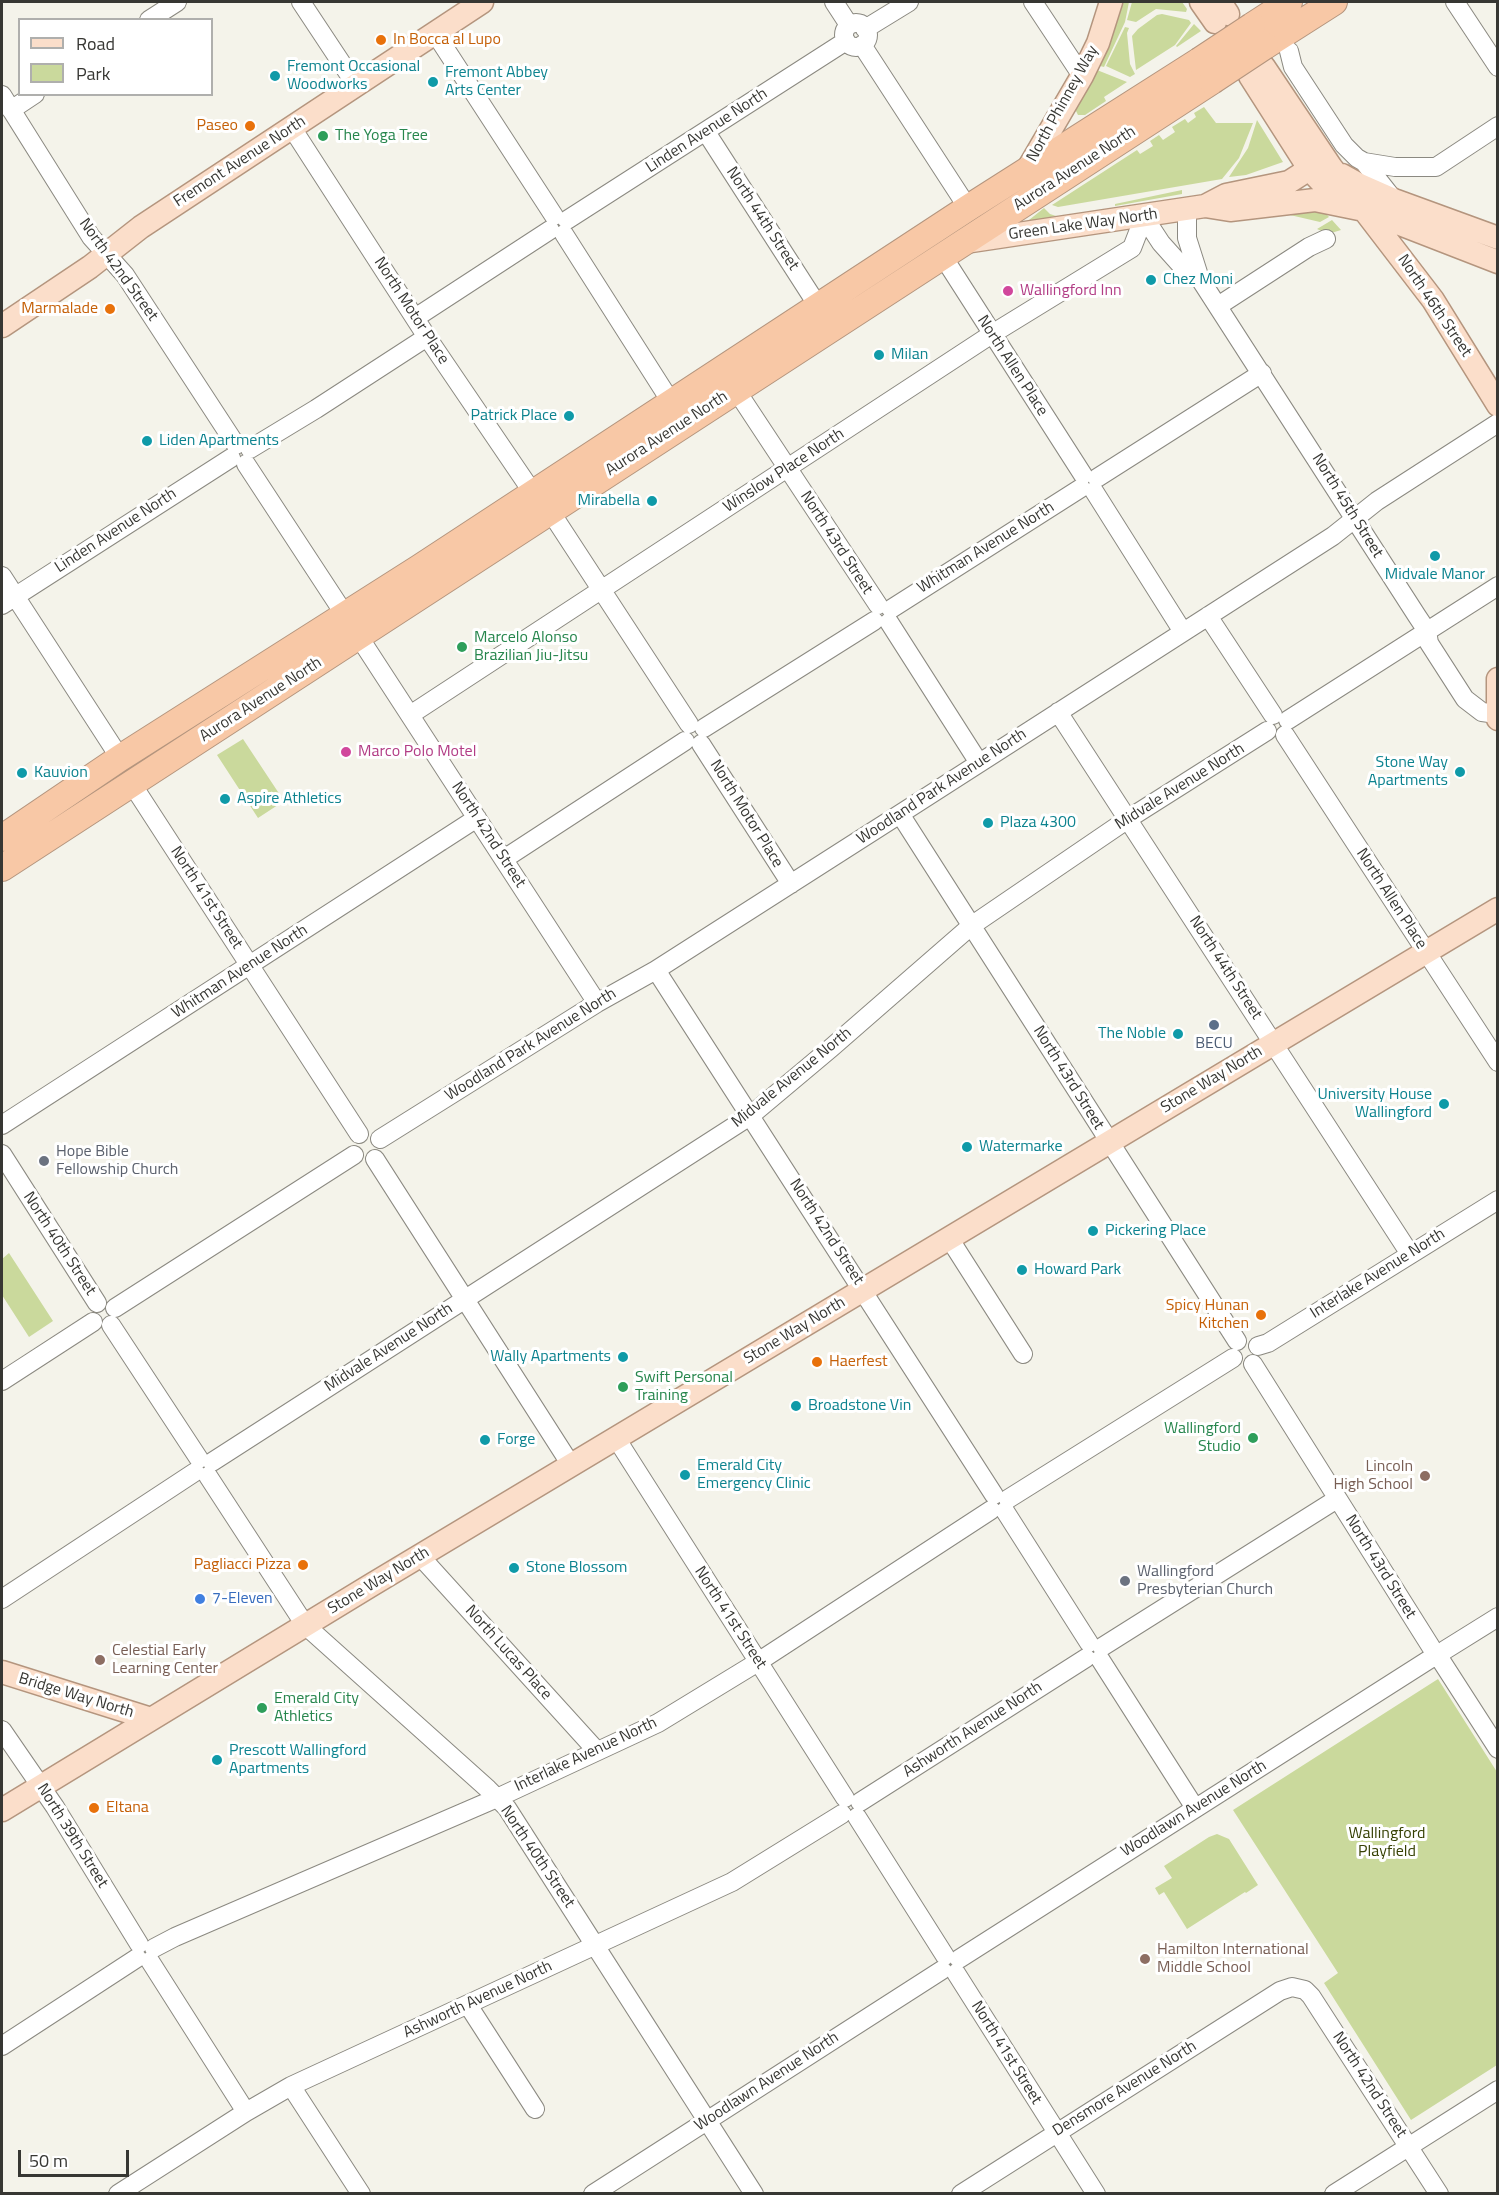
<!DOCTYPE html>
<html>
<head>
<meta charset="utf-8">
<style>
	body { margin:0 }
	#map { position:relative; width:1499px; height:2195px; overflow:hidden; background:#f4f3ea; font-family:"Titillium Web",sans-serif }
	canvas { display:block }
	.frame { position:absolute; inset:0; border:3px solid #373733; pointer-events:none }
	.legend { position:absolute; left:18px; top:18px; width:195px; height:78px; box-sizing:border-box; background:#fff; border:2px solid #afafad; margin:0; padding:8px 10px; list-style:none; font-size:18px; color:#373733 }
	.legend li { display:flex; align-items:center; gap:12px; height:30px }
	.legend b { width:30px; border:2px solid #afafad }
	.scale { position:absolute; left:18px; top:2150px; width:111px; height:27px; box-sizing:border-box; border:3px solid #373733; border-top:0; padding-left:8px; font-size:18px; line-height:21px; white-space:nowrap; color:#373733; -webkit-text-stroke:4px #fff; paint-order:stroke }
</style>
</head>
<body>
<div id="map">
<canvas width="1499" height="2195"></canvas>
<div class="frame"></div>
<ul class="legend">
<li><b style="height:8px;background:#fbdeca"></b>Road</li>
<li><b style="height:16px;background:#cad99c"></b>Park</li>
</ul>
<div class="scale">50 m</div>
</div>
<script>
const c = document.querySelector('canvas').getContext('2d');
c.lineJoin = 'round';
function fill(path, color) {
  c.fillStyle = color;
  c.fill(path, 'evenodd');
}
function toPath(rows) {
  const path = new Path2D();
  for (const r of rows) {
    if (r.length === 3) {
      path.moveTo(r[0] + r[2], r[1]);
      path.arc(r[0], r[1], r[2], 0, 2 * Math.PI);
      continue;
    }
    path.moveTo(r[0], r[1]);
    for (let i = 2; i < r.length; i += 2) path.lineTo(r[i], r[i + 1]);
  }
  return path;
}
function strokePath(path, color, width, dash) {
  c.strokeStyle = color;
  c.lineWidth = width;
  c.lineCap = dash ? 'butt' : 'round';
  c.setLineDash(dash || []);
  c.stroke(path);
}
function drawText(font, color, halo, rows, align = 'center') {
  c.font = font + ' "Titillium Web",sans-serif';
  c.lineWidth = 6;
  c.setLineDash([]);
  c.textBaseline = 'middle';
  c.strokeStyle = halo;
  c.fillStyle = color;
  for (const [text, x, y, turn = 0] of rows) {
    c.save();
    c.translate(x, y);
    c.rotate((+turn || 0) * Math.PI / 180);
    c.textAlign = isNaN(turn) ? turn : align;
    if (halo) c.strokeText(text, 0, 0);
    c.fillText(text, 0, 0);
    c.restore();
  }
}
const green = toPath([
	[1122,2,1129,2,1125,22,1104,67,1100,66,1115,26],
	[1132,2,1182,2,1187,9,1186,12,1156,9,1136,22,1127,20],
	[1157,15,1162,14,1189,20,1191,23,1175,45,1136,70,1132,36,1138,29],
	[1194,24,1201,31,1177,47,1176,46],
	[1125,27,1129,28,1127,33,1130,64,1135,74,1130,77,1106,66],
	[1097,70,1127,82,1104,97,1106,101,1085,115,1078,115,1075,109],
	[1204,107,1216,123,1253,123,1239,158,1222,179,1058,207,1052,205,1137,150,1140,154,1153,146,1150,141,1159,135,1163,140,1175,132,1172,127,1185,119,1188,123,1196,117,1194,113],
	[1257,120,1283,162,1246,175,1229,177,1248,148],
	[1182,190,1182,194,1115,206,1115,204],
	[1317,204,1329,217,1320,222,1290,215,1271,214],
	[1044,208,1050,214,1056,216,1032,221,1029,220],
	[1332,220,1341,230,1328,234,1317,229],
	[243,739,284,801,258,818,217,755],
	[9,1253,53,1321,29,1337,2,1295,2,1259],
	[1438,1679,1497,1772,1497,2065,1411,2120,1324,1983,1338,1973,1233,1810],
	[1217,1834,1229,1839,1258,1885,1246,1893,1245,1892,1187,1929,1164,1892,1159,1895,1155,1888,1172,1878,1164,1866,1209,1837]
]);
const minor = toPath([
	[301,2,356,85],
	[834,2,849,25],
	[1033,2,1082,76],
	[1455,2,1498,67],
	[149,20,177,2],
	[856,35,12],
	[865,29,909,2],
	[435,33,554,216],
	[862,45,968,208],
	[1289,51,1293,67,1344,145,1357,158,1364,162,1394,200],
	[2,95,91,237,125,275,236,445],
	[11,110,35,94],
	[292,128,427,337,533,493],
	[706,132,818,306],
	[1364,162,1395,167,1436,167,1498,126],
	[1187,209,1187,238,1200,279,1417,616,1427,631,1429,643,1465,699,1482,712,1497,714],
	[1144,217,1161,243,1187,272,1200,279],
	[567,220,846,41],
	[564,234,671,402],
	[942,255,1083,475],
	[1218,306,1309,247,1326,239],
	[415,318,550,230],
	[736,390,878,605],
	[250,449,316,409,427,337],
	[246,464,345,615],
	[1097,478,1262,373],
	[1094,491,1183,632],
	[550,511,689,724],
	[2,576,120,758],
	[2,605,231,458],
	[891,609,1081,488],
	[1208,616,1273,715],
	[889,622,979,763],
	[359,637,597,1003],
	[1058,712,1410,1254],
	[410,715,992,334,1132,248,1144,217],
	[1288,720,1498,586],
	[704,728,874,621],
	[1285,735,1498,1062],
	[701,744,791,884],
	[132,784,359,1134],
	[900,814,1237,1341],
	[504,859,685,741],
	[656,970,994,1495],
	[2,1125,477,818],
	[380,1139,597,1003,656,970,900,814,1333,536,1377,501,1498,423],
	[2,1154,97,1303],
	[375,1159,571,1465],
	[949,1238,1023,1354],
	[115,1308,354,1155],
	[111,1325,199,1459],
	[1258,1346,1268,1343,1498,1200],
	[1253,1364,1431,1647],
	[2,1381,93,1322],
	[616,1438,845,1798],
	[212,1462,750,1116,831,1048,971,926,1128,819,1267,731],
	[208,1476,305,1625,488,1789,507,1808,754,2194],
	[1008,1499,1233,1358],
	[1005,1511,1089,1643],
	[420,1556,596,1750],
	[2,1599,195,1472],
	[1102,1647,1337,1499],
	[1445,1650,1498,1617],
	[1100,1659,1195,1808],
	[1442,1662,1498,1749],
	[2,1730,55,1807,139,1944],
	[860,1802,1086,1658],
	[857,1817,945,1956],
	[154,1948,175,1937,497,1798,658,1723,758,1662,991,1510],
	[959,1959,1430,1659],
	[150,1961,246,2112],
	[956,1973,1096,2194],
	[468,2005,535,2109],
	[2,2046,137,1958],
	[291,2086,361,2194],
	[118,2194,246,2112,291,2086,732,1882,842,1814],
	[593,2194,942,1970],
	[961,2194,1280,1991,1292,1987,1305,1990,1311,1996,1439,2194],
	[1334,2194,1498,2090]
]);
const major = toPath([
	[1201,2,1215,22],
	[1220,2,1228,14],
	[1264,67,1331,167,1433,300,1498,405],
	[1250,76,1310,170,1328,189,1350,202],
	[1026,172,1082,76,1098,43,1111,2],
	[1342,175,1360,185,1394,200,1498,238],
	[1205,206,1230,210,1315,200,1364,210,1498,262],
	[965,242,1205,206,1226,195,1289,182,1325,159],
	[2,326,90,267,141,227,482,2],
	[1498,679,1498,719],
	[2,1672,151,1719],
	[2,1810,373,1584,1498,909]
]);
const highway = toPath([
	[1252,26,1289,2],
	[1265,46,1334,2],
	[2,838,120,758,419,568,968,208,1199,61],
	[2,868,1212,81]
]);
const highwayBridge = toPath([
	[1199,61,1252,26],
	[1212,81,1265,46]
]);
const markers = [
	[381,40,6,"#e8710a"],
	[275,76,6,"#0f9aa8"],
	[433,82,6,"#0f9aa8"],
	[250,126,6,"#e8710a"],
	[323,136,6,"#2e9e5b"],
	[1151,280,6,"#0f9aa8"],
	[1008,291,6,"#d1479c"],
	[110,309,6,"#e8710a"],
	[879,355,6,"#0f9aa8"],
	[569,416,6,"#0f9aa8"],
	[147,441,6,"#0f9aa8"],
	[652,501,6,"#0f9aa8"],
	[1435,556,6,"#0f9aa8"],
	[462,647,6,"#2e9e5b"],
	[346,752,6,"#d1479c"],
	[1460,772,6,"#0f9aa8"],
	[22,773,6,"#0f9aa8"],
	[225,799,6,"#0f9aa8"],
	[988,823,6,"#0f9aa8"],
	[1214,1025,6,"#5c6f8a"],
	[1178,1034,6,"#0f9aa8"],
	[1444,1104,6,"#0f9aa8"],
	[967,1147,6,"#0f9aa8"],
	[44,1161,6,"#6b7280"],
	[1093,1231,6,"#0f9aa8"],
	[1022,1270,6,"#0f9aa8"],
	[1261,1315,6,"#e8710a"],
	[623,1357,6,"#0f9aa8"],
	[817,1362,6,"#e8710a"],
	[623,1387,6,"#2e9e5b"],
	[796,1406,6,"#0f9aa8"],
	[1253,1438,6,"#2e9e5b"],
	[485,1440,6,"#0f9aa8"],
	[685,1475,6,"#0f9aa8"],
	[1425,1476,6,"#8d6e63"],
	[303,1565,6,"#e8710a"],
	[514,1568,6,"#0f9aa8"],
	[1125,1581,6,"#6b7280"],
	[200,1599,6,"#3f7fe0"],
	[100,1660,6,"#8d6e63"],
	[262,1708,6,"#2e9e5b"],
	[217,1760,6,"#0f9aa8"],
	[94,1808,6,"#e8710a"],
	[1145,1959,6,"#8d6e63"]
];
const foodNames = [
	["In Bocca al Lupo",393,40,"left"],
	["Paseo",238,126],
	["Marmalade",98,309],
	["Spicy Hunan",1249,1306],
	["Kitchen",1249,1324],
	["Haerfest",829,1362,"left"],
	["Pagliacci Pizza",291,1565],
	["Eltana",106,1808,"left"]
];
const cultureNames = [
	["Fremont Occasional",287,67],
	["Woodworks",287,85],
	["Fremont Abbey",445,73],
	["Arts Center",445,91],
	["Chez Moni",1163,280],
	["Milan",891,355],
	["Patrick Place",557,416,"right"],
	["Liden Apartments",159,441],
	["Mirabella",640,501,"right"],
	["Midvale Manor",1435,575,"center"],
	["Stone Way",1448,763,"right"],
	["Apartments",1448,781,"right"],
	["Kauvion",34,773],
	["Aspire Athletics",237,799],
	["Plaza 4300",1000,823],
	["The Noble",1166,1034,"right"],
	["University House",1432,1095,"right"],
	["Wallingford",1432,1113,"right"],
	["Watermarke",979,1147],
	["Pickering Place",1105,1231],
	["Howard Park",1034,1270],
	["Wally Apartments",611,1357,"right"],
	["Broadstone Vin",808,1406],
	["Forge",497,1440],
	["Emerald City",697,1466],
	["Emergency Clinic",697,1484],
	["Stone Blossom",526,1568],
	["Prescott Wallingford",229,1751],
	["Apartments",229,1769]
];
const streetNames = [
	["North Phinney Way",1063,104,-61],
	["Linden Avenue North",707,131,-33],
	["Fremont Avenue North",240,162,-33],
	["Aurora Avenue North",1075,169,-33],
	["North 44th Street",762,219,57],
	["Green Lake Way North",1083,225,-8],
	["North 42nd Street",118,270,54],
	["North 46th Street",1434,306,56],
	["North Motor Place",411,311,57],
	["North Allen Place",1012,366,57],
	["Aurora Avenue North",667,434,-33],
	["Winslow Place North",784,471,-33],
	["North 45th Street",1347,506,58],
	["Linden Avenue North",116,531,-33],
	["North 43rd Street",836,543,57],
	["Whitman Avenue North",986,548,-32],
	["Aurora Avenue North",261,700,-33],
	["Woodland Park Avenue North",942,787,-33],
	["Midvale Avenue North",1180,787,-32],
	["North Motor Place",746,814,58],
	["North 42nd Street",488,835,57],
	["North 41st Street",206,898,57],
	["North Allen Place",1391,899,57],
	["North 44th Street",1225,968,57],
	["Whitman Avenue North",240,972,-33],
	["Woodland Park Avenue North",531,1045,-32],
	["Midvale Avenue North",792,1078,-39],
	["North 43rd Street",1068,1078,58],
	["Stone Way North",1212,1080,-31],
	["North 42nd Street",826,1232,57],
	["North 40th Street",59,1244,57],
	["Interlake Avenue North",1378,1274,-32],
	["Stone Way North",795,1331,-31],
	["Midvale Avenue North",389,1348,-33],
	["North 43rd Street",1380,1567,58],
	["Stone Way North",379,1581,-31],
	["North 41st Street",730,1618,57],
	["North Lucas Place",508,1653,48],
	["Bridge Way North",76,1696,17],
	["Ashworth Avenue North",973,1730,-33],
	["Interlake Avenue North",586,1755,-25],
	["Woodlawn Avenue North",1194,1809,-32],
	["North 39th Street",72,1836,58],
	["North 40th Street",537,1857,56],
	["Ashworth Avenue North",478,2000,-25],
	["North 41st Street",1006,2053,58],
	["Woodlawn Avenue North",767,2082,-33],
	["North 42nd Street",1369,2085,57],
	["Densmore Avenue North",1125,2089,-32]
];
const leisureNames = [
	["The Yoga Tree",335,136],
	["Marcelo Alonso",474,638],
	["Brazilian Jiu-Jitsu",474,656],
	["Swift Personal",635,1378],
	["Training",635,1396],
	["Wallingford",1241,1429,"right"],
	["Studio",1241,1447,"right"],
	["Emerald City",274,1699],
	["Athletics",274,1717]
];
const hotelNames = [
	["Wallingford Inn",1020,291],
	["Marco Polo Motel",358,752]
];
const serviceNames = [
	["BECU",1214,1044]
];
const worshipNames = [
	["Hope Bible",56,1152],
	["Fellowship Church",56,1170],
	["Wallingford",1137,1572],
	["Presbyterian Church",1137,1590]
];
const educationNames = [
	["Lincoln",1413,1467,"right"],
	["High School",1413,1485,"right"],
	["Celestial Early",112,1651],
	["Learning Center",112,1669],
	["Hamilton International",1157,1950],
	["Middle School",1157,1968]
];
const shopNames = [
	["7-Eleven",212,1599]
];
const parkNames = [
	["Wallingford",1387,1834],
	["Playfield",1387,1852]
];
fill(green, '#cad99c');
strokePath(minor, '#8b8981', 20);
strokePath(major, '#b4957e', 25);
strokePath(highway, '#b4957e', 28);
strokePath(minor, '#fff', 18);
strokePath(major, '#fbdeca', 22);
strokePath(highway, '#f8c8a6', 26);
strokePath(highwayBridge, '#b4957e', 28, []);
strokePath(highwayBridge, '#f8c8a6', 26);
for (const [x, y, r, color] of markers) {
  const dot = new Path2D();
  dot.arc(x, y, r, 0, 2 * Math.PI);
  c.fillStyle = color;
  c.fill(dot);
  strokePath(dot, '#fff', 2);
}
drawText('16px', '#c56008', '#fff', foodNames, 'right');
drawText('16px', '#0d838f', '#fff', cultureNames, 'left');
drawText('16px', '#373733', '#fff', streetNames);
drawText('16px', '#27864d', '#fff', leisureNames, 'left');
drawText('16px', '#b23c85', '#fff', hotelNames, 'left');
drawText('16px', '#4e5e75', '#fff', serviceNames);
drawText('16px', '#5b616d', '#fff', worshipNames, 'left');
drawText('16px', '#785e54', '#fff', educationNames, 'left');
drawText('16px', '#366cbe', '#fff', shopNames, 'left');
drawText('16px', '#364003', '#fff', parkNames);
</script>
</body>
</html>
